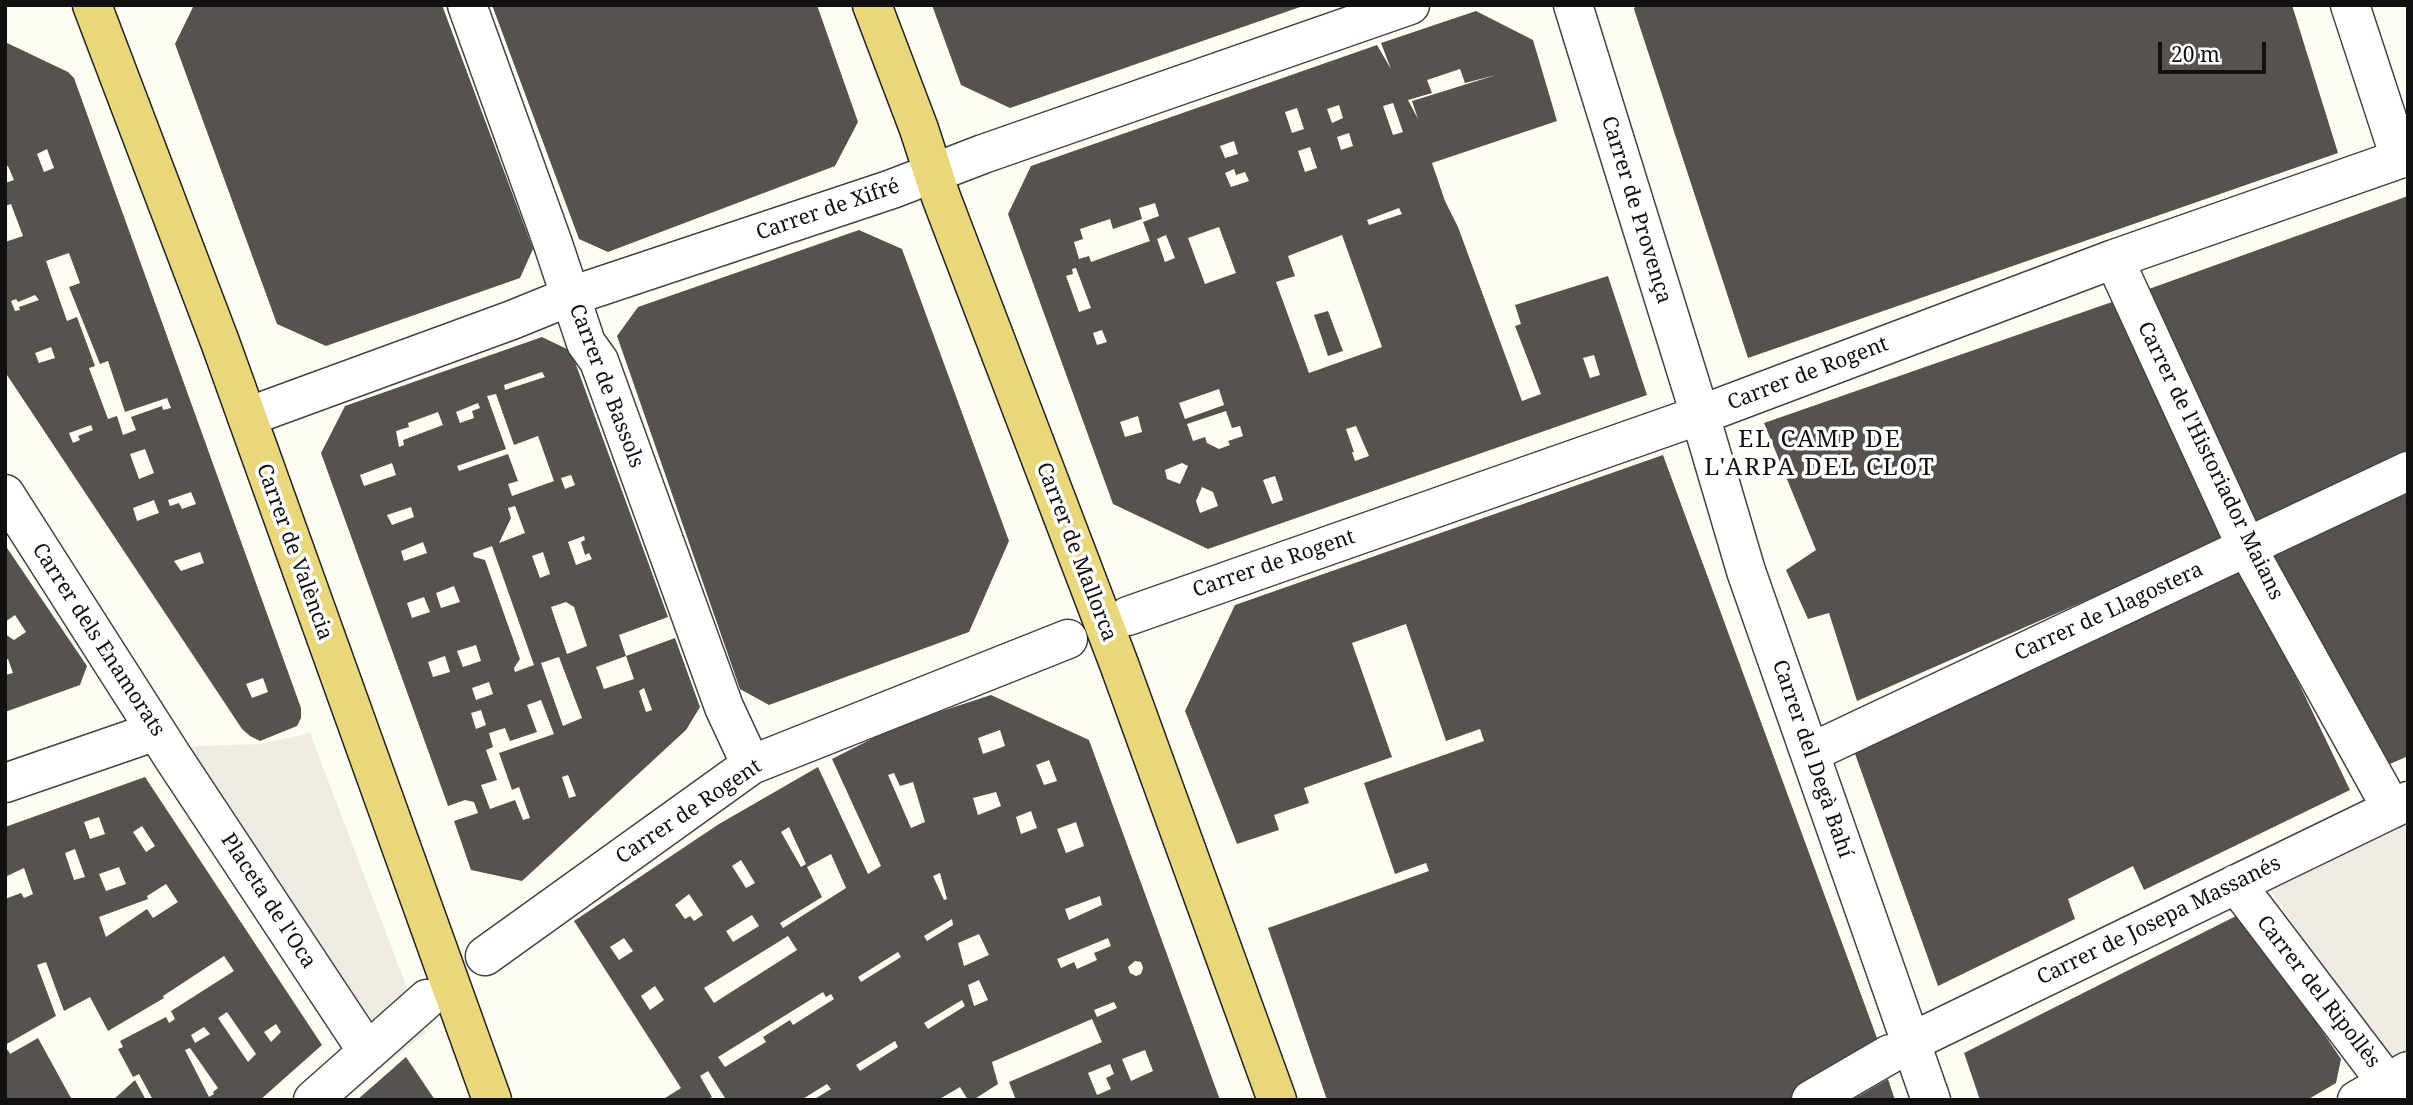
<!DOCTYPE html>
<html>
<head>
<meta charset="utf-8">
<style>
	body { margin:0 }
	#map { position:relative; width:2413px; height:1105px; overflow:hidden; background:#fefdf4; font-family:"Noto Serif",serif }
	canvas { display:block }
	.frame { position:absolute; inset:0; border:7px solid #101010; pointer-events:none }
	.scale { position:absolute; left:2158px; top:42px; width:108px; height:32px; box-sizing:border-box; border:4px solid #101010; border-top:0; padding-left:9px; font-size:21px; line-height:24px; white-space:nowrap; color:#101010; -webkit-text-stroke:5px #fff; paint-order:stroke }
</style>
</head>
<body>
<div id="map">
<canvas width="2413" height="1105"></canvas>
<div class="frame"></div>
<div class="scale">20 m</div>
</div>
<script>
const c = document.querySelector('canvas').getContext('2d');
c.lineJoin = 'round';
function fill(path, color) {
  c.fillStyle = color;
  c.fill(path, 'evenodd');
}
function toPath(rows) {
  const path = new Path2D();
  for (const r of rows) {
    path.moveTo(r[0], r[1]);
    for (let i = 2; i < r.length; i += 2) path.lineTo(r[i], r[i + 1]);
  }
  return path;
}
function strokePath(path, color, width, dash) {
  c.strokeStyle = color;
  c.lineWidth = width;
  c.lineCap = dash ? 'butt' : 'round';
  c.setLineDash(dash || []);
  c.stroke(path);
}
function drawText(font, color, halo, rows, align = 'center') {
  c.font = font + ' "Noto Serif",serif';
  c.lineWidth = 7;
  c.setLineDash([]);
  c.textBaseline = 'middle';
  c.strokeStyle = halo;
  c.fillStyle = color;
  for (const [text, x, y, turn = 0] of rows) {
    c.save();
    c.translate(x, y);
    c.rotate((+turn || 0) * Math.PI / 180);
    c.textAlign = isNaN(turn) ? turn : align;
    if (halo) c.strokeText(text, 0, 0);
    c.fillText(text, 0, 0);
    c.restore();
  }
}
const plaza = toPath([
	[310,733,415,1009,426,1033,371,1076,357,1059,154,752,197,746,261,744],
	[2408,810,2408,1063,2389,1063,2269,889]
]);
const building = toPath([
	[194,5,442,5,533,249,520,278,326,346,277,324,175,44],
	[492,5,817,5,858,122,835,166,608,252,579,239],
	[932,5,1302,5,1303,6,1010,108,961,85],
	[1636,5,2292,5,2338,153,1748,358,1634,9],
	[1476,11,1533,40,1557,121,1432,163,1445,201,1458,227,1522,401,1541,394,1515,326,1521,324,1515,305,1608,276,1647,395,1208,549,1113,504,1008,214,1031,166,1377,45,1391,69,1381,43],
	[1460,69,1465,83,1496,75,1412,101,1418,119,1408,100,1432,93,1427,80],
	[1393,103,1403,132,1393,135,1383,106],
	[1339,105,1343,118,1332,123,1327,109],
	[1297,108,1304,129,1292,133,1285,112],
	[1349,133,1353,146,1341,150,1337,137],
	[1234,141,1238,154,1225,158,1220,146],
	[1310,147,1317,168,1305,172,1298,151],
	[1234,169,1236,175,1245,172,1249,181,1231,187,1225,173],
	[1155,203,1159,216,1143,222,1150,241,1091,262,1089,256,1079,259,1074,242,1083,239,1080,229,1110,219,1113,229,1142,219,1139,208],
	[1399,208,1402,214,1369,225,1367,220],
	[1219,227,1236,273,1205,284,1188,238],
	[1166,235,1175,258,1165,262,1157,239],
	[1342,235,1382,347,1309,373,1276,282,1295,276,1288,256],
	[1076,268,1091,308,1079,312,1066,276,1073,274,1072,269],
	[1102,330,1107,342,1097,345,1093,333],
	[1594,355,1600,375,1590,378,1583,358],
	[1219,389,1224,405,1185,419,1179,403],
	[1226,411,1232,428,1240,426,1243,436,1228,441,1230,445,1219,449,1207,443,1205,437,1193,441,1187,424],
	[1138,416,1142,432,1125,437,1120,422],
	[1356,426,1369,456,1355,461,1352,452,1354,452,1346,429],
	[1182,463,1188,466,1180,484,1167,479,1165,470],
	[1275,476,1283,500,1272,504,1263,480],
	[1202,487,1213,492,1218,506,1200,513,1196,501],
	[5,42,68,72,74,78,301,708,301,718,297,726,260,741,250,736,242,729,5,372,5,242,23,236,11,204,5,206,5,183,14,180,8,166,5,167],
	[47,149,54,168,44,172,37,154],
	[69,253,80,283,69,287,100,364,108,361,125,412,167,398,171,408,163,410,162,406,131,417,136,430,123,435,117,416,108,419,89,368,95,366,77,317,67,321,46,261],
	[35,295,39,300,19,307,20,310,15,311,11,301,16,299,18,302],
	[51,347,55,358,39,363,35,353],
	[91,425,93,430,78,436,80,440,73,443,69,433],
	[145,449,154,473,139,479,130,454],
	[191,492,196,504,182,509,179,503,170,506,168,500],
	[154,500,159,513,137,521,133,508],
	[200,552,204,563,181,571,174,561],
	[263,678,268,692,252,698,246,684],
	[2408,196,2408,455,2259,526,2146,290],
	[859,230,902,249,1009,541,969,632,769,705,740,689,617,336,638,307],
	[2112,302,2226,539,1857,701,1829,613,1808,619,1786,570,1816,550,1764,423],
	[1328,311,1343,351,1328,356,1314,315],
	[542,337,571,351,668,617,619,635,626,656,675,638,700,707,686,730,522,881,471,870,454,821,478,813,474,802,465,800,448,806,321,453,345,406],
	[542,372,545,377,505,390,504,385],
	[496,394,514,445,538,436,554,481,512,496,508,484,518,481,508,454,459,471,457,466,506,449,487,396],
	[478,403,480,408,472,411,474,418,460,423,456,412],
	[438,412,443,425,403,440,404,445,399,447,396,431,409,427,408,423],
	[392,463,396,475,364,486,360,475],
	[571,475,575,485,565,489,561,478],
	[515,506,525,533,499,543,511,518,508,508],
	[411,507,414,517,392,525,387,515],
	[584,536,585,540,581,542,585,555,589,553,592,559,576,565,568,542],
	[423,542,427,553,404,561,401,551],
	[492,546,534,665,515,672,514,668,520,659,503,611,485,560,474,557,473,553],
	[543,552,550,574,540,578,532,556],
	[454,586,460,602,441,608,436,593],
	[424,597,430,612,412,618,407,603],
	[566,602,574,607,587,646,567,654,551,607],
	[476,645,481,661,463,667,457,651],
	[445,656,450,672,433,677,428,662],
	[626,656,634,679,604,689,596,667],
	[559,657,582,718,563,726,541,663],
	[489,682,493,694,476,700,472,688],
	[644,688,652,710,646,712,639,691],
	[541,700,554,734,499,753,512,790,519,787,530,818,523,820,515,800,490,809,481,785,497,780,486,750,493,747,489,733,505,728,510,741,537,732,527,705],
	[481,710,486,725,476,729,471,713],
	[568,775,576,796,569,798,562,777],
	[1663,455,1881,1049,1793,1100,1327,1100,1268,928,1429,871,1426,863,1395,874,1364,783,1484,741,1480,729,1446,741,1406,624,1352,643,1392,757,1304,788,1309,803,1274,815,1279,830,1237,844,1185,711,1235,605],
	[2408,488,2408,756,2390,764,2269,550],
	[5,545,87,666,80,685,5,712,5,675,13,673,8,659,5,659,5,634,14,640,26,632,15,615,5,622],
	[2242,565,2350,790,2144,890,2133,866,2068,899,2075,919,1938,986,1854,751],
	[991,695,1089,740,1220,1100,1016,1100,1009,1082,1102,1042,1092,1019,992,1062,998,1084,973,1100,968,1100,960,1087,938,1100,813,1100,831,1089,827,1084,801,1100,722,1100,725,1098,708,1071,700,1076,712,1097,707,1100,662,1100,681,1088,574,921,719,824,818,767,868,874,881,866,832,759,899,725],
	[1000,730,1005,746,983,754,978,738],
	[1049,760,1057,781,1044,785,1036,765],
	[894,773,900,786,913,782,925,822,911,828,888,775],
	[996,792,1001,806,978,815,973,798],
	[1031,811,1037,828,1021,834,1016,817],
	[1076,822,1084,846,1066,853,1057,829],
	[789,827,806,864,801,867,781,832],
	[831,854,846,888,783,928,780,923,822,897,807,867],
	[741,860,755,883,746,888,732,866],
	[940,873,947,899,944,900,933,876],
	[689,894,703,915,694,921,690,916,685,919,675,905],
	[1100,896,1102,905,1069,920,1065,909],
	[752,915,759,926,733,942,726,931],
	[952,919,953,925,927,941,924,936],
	[979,934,989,955,964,966,958,943],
	[788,936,797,950,714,1003,704,988],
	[624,938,633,951,619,960,610,947],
	[1108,938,1111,946,1094,953,1097,960,1077,969,1074,962,1061,968,1057,959],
	[898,952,901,957,861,982,858,977],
	[1135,961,1141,962,1143,968,1141,974,1136,976,1130,973,1128,967],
	[979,980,988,1000,974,1006,968,985],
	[655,986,664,1000,650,1010,641,996],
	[823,992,826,997,831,994,834,999,793,1025,790,1020,763,1037,766,1042,725,1067,718,1057],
	[962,1000,965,1006,928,1029,924,1023],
	[1114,1002,1117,1008,1097,1017,1094,1010],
	[895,1041,898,1047,860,1071,856,1065],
	[1145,1050,1153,1071,1131,1081,1122,1059],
	[1110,1064,1114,1074,1106,1078,1111,1089,1097,1095,1088,1073],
	[145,777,322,1045,260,1100,153,1100,139,1074,133,1077,118,1049,123,1047,120,1041,166,1017,169,1023,175,1019,171,1011,234,971,224,956,163,996,164,998,108,1031,90,997,64,1011,46,962,37,965,56,1016,5,1045,5,899,21,893,24,898,33,894,24,868,5,877,5,827],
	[99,817,105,834,90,839,84,822],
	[142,826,155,846,146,852,133,832],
	[75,849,85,877,74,880,65,853],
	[119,867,126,884,106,891,99,874],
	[166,884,178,902,153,918,147,909,106,937,99,917,148,899,147,896],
	[227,1012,256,1054,248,1062,218,1018],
	[276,1024,281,1032,271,1042,264,1032],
	[204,1027,210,1034,195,1043,191,1035],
	[190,1048,218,1088,213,1092,214,1094,209,1097,185,1050],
	[2242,913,2341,1059,2336,1083,2307,1100,1980,1100,1964,1053],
	[38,1038,72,1100,5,1100,5,1051,8,1050,10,1054],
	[406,1057,435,1100,357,1100,389,1072],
	[1888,1079,1895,1100,1852,1100],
	[135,1080,146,1100,113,1100]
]);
const minor = toPath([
	[467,5,553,244,586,343,599,361,724,707,751,765],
	[1573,5,1700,415,1746,571,1931,1100],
	[2350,5,2400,158],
	[2114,259,2246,546,2392,809],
	[247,417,512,320,571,296,892,189,983,154,1410,5],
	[5,494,174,759,367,1051],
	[1128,616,1700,415,2114,259,2408,156],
	[1810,753,2408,471],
	[5,783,156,731],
	[2236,884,2400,1100],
	[485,956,751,765,1068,639],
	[1911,1042,2408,801],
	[313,1100,427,999],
	[1811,1100,1890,1054],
	[2357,1100,2408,1071]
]);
const major = toPath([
	[92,5,220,342,492,1100],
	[872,5,919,129,941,197,1119,664,1277,1100]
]);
const streetNames = [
	["Carrer de Xifré",828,210,-19],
	["Carrer de Provença",1636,210,73],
	["Carrer de Rogent",1808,374,-21],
	["Carrer de Bassols",606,386,69],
	["Carrer de l'Historiador Maians",2210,461,64],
	["Carrer de València",294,552,70],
	["Carrer de Mallorca",1076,552,69],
	["Carrer de Rogent",1274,564,-19],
	["Carrer de Llagostera",2109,612,-25],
	["Carrer dels Enamorats",98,640,57],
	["Carrer del Degà Bahí",1812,759,71],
	["Carrer de Rogent",689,812,-34],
	["Placeta de l'Oca",268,901,57],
	["Carrer de Josepa Massanés",2159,921,-26],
	["Carrer del Ripollès",2318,992,52]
];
const quarterNames = [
	["EL CAMP DE",1820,440],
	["L'ARPA DEL CLOT",1820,468]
];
fill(plaza, '#eeece2');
fill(building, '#57524d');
strokePath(minor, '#434343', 41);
strokePath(major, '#212121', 41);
strokePath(minor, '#fff', 38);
strokePath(major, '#e8d87a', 38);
drawText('21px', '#101010', '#fff', streetNames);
c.letterSpacing = '2px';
drawText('24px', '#101010', '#fff', quarterNames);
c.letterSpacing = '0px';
</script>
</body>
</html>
